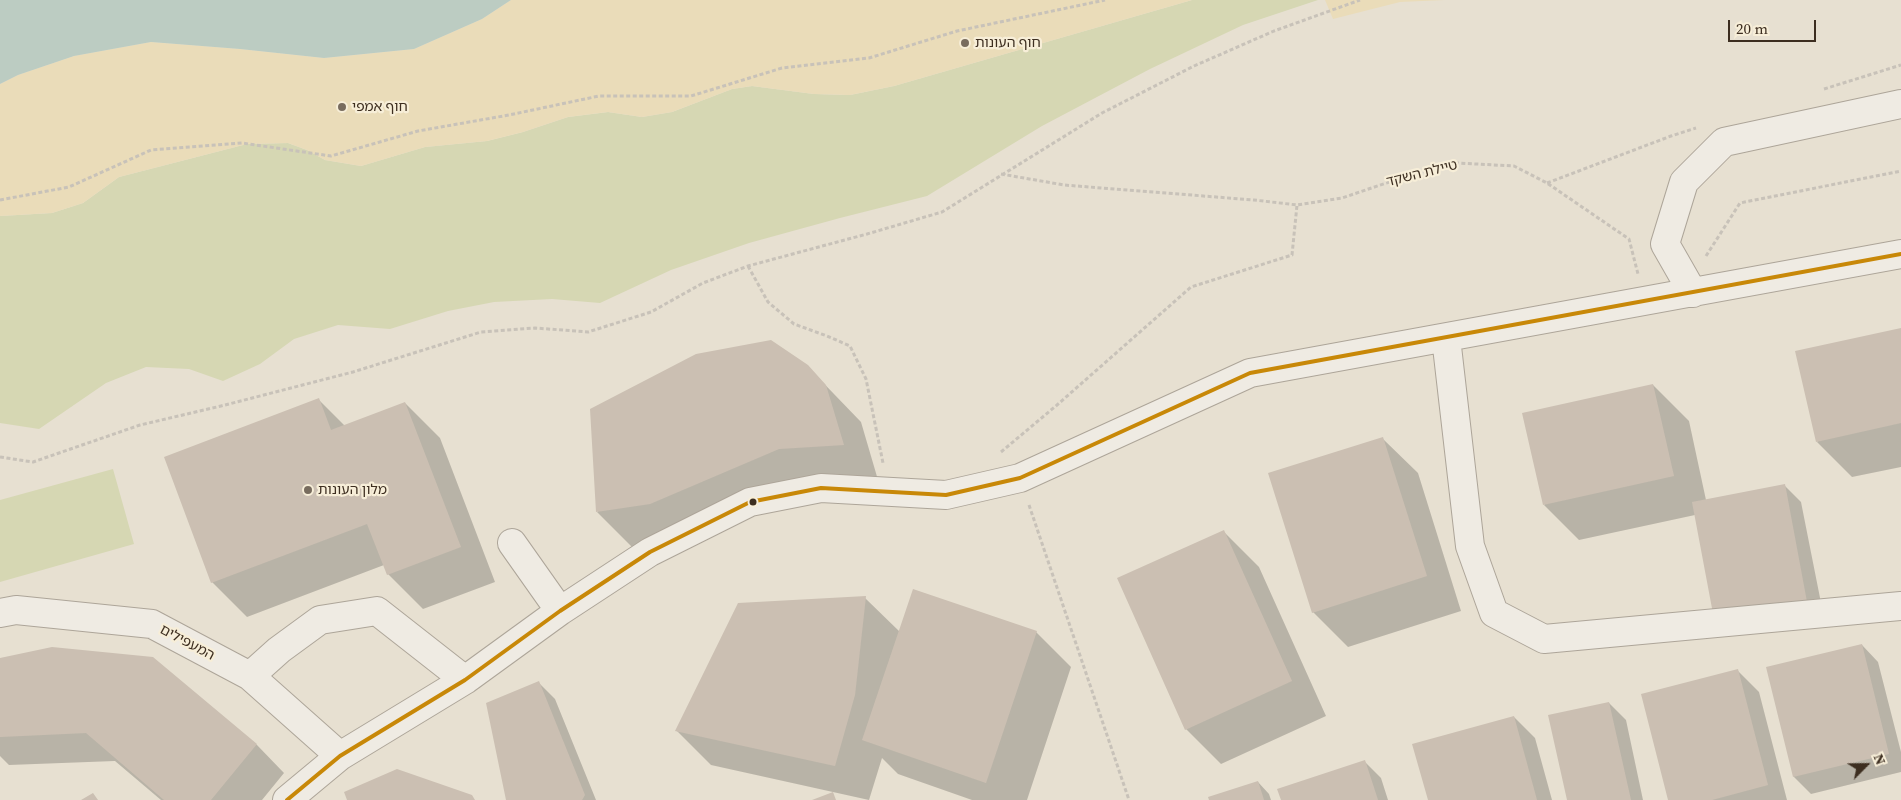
<!DOCTYPE html>
<html>
<head>
<meta charset="utf-8">
<style>
	body { margin:0 }
	#map { position:relative; width:1901px; height:800px; overflow:hidden; background:#e7e0d1; font-family:"Source Serif 4",serif }
	canvas { display:block }
	.north { position:absolute; left:1841px; top:740px; width:50px; height:50px; -webkit-text-stroke:4px #f7eed8; paint-order:stroke; rotate:67deg; font-size:14px; font-weight:700; line-height:20px; text-align:center; color:#3d2e20 }
	.north::after { content:''; display:block; margin:auto; width:18px; height:22px; background:#3d2e20; clip-path:polygon(50% 0,100% 100%,50% 72%,0 100%) }
	.scale { position:absolute; left:1728px; top:20px; width:88px; height:22px; box-sizing:border-box; border:2px solid #3d2e20; border-top:0; padding-left:6px; font-size:15px; line-height:18px; white-space:nowrap; color:#3d2e20; -webkit-text-stroke:4px #f7eed8; paint-order:stroke }
</style>
</head>
<body>
<div id="map">
<canvas width="1901" height="800"></canvas>
<div class="north">N</div>
<div class="scale">20 m</div>
</div>
<script>
const c = document.querySelector('canvas').getContext('2d');
c.lineJoin = 'round';
function fill(path, color) {
  c.fillStyle = color;
  c.fill(path, 'evenodd');
}
function toPath(rows) {
  const path = new Path2D();
  for (const r of rows) {
    path.moveTo(r[0], r[1]);
    for (let i = 2; i < r.length; i += 2) path.lineTo(r[i], r[i + 1]);
  }
  return path;
}
function strokePath(path, color, width, dash) {
  c.strokeStyle = color;
  c.lineWidth = width;
  c.lineCap = dash ? 'butt' : 'round';
  c.setLineDash(dash || []);
  c.stroke(path);
}
function drawText(font, color, halo, rows, align = 'center') {
  c.font = font + ' "Source Serif 4","Noto Sans Hebrew",serif';
  c.lineWidth = 4.5;
  c.setLineDash([]);
  c.textBaseline = 'middle';
  c.strokeStyle = halo;
  c.fillStyle = color;
  for (const [text, x, y, turn = 0] of rows) {
    c.save();
    c.translate(x, y);
    c.rotate((+turn || 0) * Math.PI / 180);
    c.textAlign = isNaN(turn) ? turn : align;
    if (halo) c.strokeText(text, 0, 0);
    c.fillText(text, 0, 0);
    c.restore();
  }
}
const green = toPath([
	[1192,0,1318,0,1243,25,1150,69,1042,126,927,196,840,218,749,243,671,270,600,303,552,299,494,302,448,311,390,329,338,325,294,339,260,364,223,381,189,369,146,367,106,383,39,429,0,423,0,216,52,213,83,203,119,177,247,144,288,143,307,150,325,160,361,166,425,147,487,141,523,132,568,117,608,112,642,117,672,112,732,89,752,86,814,94,850,95,894,86],
	[113,469,134,544,0,582,0,500]
]);
const sand = toPath([
	[511,0,1192,0,894,86,850,95,814,94,752,86,732,89,672,112,642,117,608,112,568,117,523,132,487,141,425,147,361,166,325,160,307,150,288,143,247,144,119,177,83,203,52,213,0,216,0,84,18,75,74,56,151,42,240,49,324,58,414,49,482,19],
	[1325,0,1445,0,1400,2,1333,19]
]);
const water = toPath([
	[0,0,511,0,482,19,414,49,324,58,240,49,151,42,74,56,18,75,0,84]
]);
const shadow = toPath([
	[1901,329,1901,467,1852,477,1817,442],
	[807,366,861,422,878,480,815,483,685,538,632,547,597,512],
	[1653,385,1689,421,1706,500,1784,485,1801,502,1824,618,1695,515,1579,540,1544,505],
	[319,400,345,426,405,403,440,438,495,582,423,609,388,574,384,565,247,617,212,582],
	[1383,439,1418,473,1461,611,1348,647,1313,612],
	[1224,532,1259,567,1326,716,1221,764,1186,729],
	[865,598,900,632,1036,632,1071,667,1027,800,972,800,898,774,882,758,869,800,711,765,676,730],
	[1862,645,1878,662,1901,752,1901,772,1811,794,1794,777,1767,668],
	[153,658,257,745,284,773,262,800,161,800,115,761,9,765,0,756,0,660],
	[1738,671,1759,692,1787,800,1670,800],
	[538,682,555,699,596,800,507,800],
	[1609,703,1626,720,1643,800,1568,800],
	[1514,717,1535,738,1552,800,1429,800],
	[1364,761,1381,778,1388,800,1282,800],
	[1258,782,1269,794,1271,800,1210,800]
]);
const building = toPath([
	[1901,328,1901,423,1816,442,1795,351],
	[771,340,808,365,826,385,844,445,779,449,650,504,596,512,590,409,696,354],
	[1653,384,1674,476,1543,505,1522,413],
	[319,398,331,430,405,402,461,547,387,575,367,524,211,583,164,457],
	[1383,437,1427,576,1312,613,1268,473],
	[1785,484,1807,602,1714,619,1692,502],
	[1224,530,1292,681,1185,730,1117,578],
	[913,589,1037,631,986,783,862,740],
	[866,596,855,695,835,766,675,731,738,603],
	[1862,644,1889,754,1793,777,1766,667],
	[52,647,153,657,257,744,211,800,164,800,86,733,0,737,0,658],
	[1738,669,1768,785,1712,800,1668,800,1641,694],
	[539,681,585,795,582,800,506,800,486,703],
	[1609,702,1631,800,1567,800,1548,715],
	[1514,716,1537,800,1428,800,1412,744],
	[1365,760,1378,800,1281,800,1277,789],
	[397,769,472,795,475,800,347,800,344,792],
	[1258,781,1264,800,1209,800,1208,797],
	[833,792,836,800,812,800],
	[93,793,98,800,81,800]
]);
const path = toPath([
	[1824,89,1901,65],
	[1001,174,1064,185,1254,200,1297,205,1342,198,1401,178,1457,163,1514,166,1547,183,1629,239,1638,274],
	[1547,183,1671,136,1696,128],
	[0,200,69,187,151,150,242,143,331,156,418,131,509,115,599,96,691,96,782,68,869,58,957,31,1105,0],
	[1706,256,1740,203,1901,171],
	[748,266,768,302,794,324,827,336,850,346,866,379,883,463],
	[1001,452,1057,405,1191,287,1292,255,1297,205],
	[0,457,33,462,140,425,221,406,353,372,481,332,535,328,588,332,651,312,703,283,748,266,867,234,942,212,1102,113,1194,66,1274,31,1360,0],
	[1029,505,1129,800]
]);
const minor = toPath([
	[1693,293,1665,244,1684,182,1724,142,1901,104],
	[1446,338,1470,546,1494,613,1544,639,1901,606],
	[512,543,560,611],
	[0,613,16,610,152,624,250,676,340,756],
	[250,676,279,650,320,620,377,611,465,680],
	[287,800,340,756,465,680,560,611,650,552,750,502,821,488,946,495,1020,478,1250,373,1901,254]
]);
const bus1 = toPath([
	[287,800,340,756,465,680,560,611,650,552,750,502,821,488,946,495,1020,478,1250,373,1901,254]
]);
const markers = [
	[965,43,5,"#786c5e"],
	[342,107,5,"#786c5e"],
	[308,490,5,"#786c5e"],
	[753,502,4.5,"#3d2e20"]
];
const poiNames = [
	["חוף העונות",975,43],
	["חוף אמפי",352,107],
	["מלון העונות",318,490]
];
const streetNames = [
	["טיילת השקד",1422,174,-14],
	["המעפילים",187,643,28]
];
fill(green, '#d6d7b3');
fill(sand, '#eadcb9');
fill(water, '#bcccc2');
fill(shadow, '#0003');
fill(building, '#cbbfb2');
strokePath(minor, '#ada599', 30);
strokePath(path, '#c8c2b9', 3, [4, 2.5]);
strokePath(minor, '#efebe3', 28);
strokePath(bus1, '#c88808', 4);
for (const [x, y, r, color] of markers) {
  const dot = new Path2D();
  dot.arc(x, y, r, 0, 2 * Math.PI);
  c.fillStyle = color;
  c.fill(dot);
  strokePath(dot, '#f7eed8', 2);
}
drawText('14px', '#3d2e20', '#f7eed8', poiNames, 'left');
drawText('14px', '#3d2e20', '#f7eed8', streetNames);
</script>
</body>
</html>
